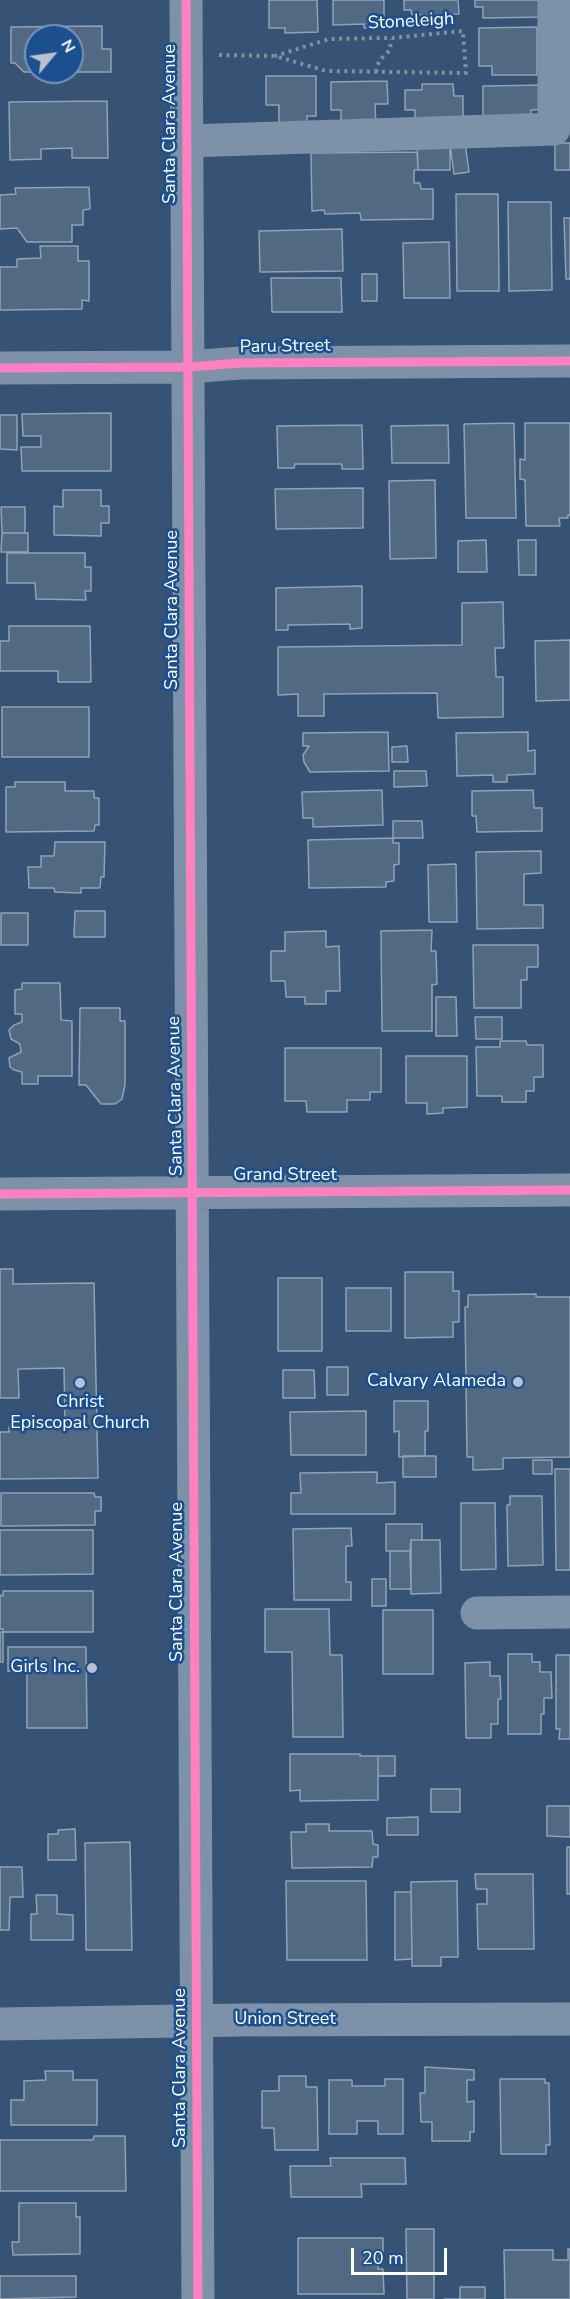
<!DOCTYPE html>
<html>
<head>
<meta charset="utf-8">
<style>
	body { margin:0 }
	#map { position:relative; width:570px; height:2299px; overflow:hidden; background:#365274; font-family:"Nunito Sans",sans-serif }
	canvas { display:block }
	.north { position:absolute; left:24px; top:24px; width:60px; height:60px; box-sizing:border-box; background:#1b4f8f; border:2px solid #7695bc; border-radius:50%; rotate:61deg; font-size:16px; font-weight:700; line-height:24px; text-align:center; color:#fff }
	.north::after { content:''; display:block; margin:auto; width:21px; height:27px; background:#b9c2ce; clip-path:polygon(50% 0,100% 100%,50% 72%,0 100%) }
	.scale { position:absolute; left:351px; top:2248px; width:96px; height:27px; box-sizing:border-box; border:3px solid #fff; border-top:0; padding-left:8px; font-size:18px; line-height:21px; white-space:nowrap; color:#fff; -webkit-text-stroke:4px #1b4f8f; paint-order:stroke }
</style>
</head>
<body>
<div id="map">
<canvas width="570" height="2299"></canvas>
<div class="north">N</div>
<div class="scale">20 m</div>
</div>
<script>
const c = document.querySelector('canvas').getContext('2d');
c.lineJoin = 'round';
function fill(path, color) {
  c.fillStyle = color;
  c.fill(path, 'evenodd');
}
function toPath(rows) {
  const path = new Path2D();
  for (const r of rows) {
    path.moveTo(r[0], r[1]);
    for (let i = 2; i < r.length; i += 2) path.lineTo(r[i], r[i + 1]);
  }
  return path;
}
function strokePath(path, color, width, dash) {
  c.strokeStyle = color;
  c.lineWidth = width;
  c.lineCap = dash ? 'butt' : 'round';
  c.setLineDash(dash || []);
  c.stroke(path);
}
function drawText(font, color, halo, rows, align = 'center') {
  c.font = font + ' "Nunito Sans",sans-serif';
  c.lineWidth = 5;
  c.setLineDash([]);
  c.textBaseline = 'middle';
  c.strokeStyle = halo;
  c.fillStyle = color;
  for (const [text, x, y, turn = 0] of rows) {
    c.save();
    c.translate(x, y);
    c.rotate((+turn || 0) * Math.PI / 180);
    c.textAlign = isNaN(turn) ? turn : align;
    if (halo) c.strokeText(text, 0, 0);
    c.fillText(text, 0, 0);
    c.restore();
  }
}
const building = toPath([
	[269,0,317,0,318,32,285,33,285,28,269,28,269,0],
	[333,0,384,0,384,27,364,28,364,24,333,25,333,0],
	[404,0,458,0,459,14,412,15,411,10,404,10,404,0],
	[475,0,545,0,545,17,483,18,483,7,475,7,475,0],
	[102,26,102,49,111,49,111,72,72,72,72,36,36,36,36,72,62,72,24,72,15,63,11,63,11,27,102,26],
	[537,27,537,75,492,75,492,66,479,66,479,28,537,27],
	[266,76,316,76,316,116,307,116,307,131,279,131,279,105,266,105,266,76],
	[387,81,388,104,375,104,376,128,341,129,341,110,331,110,331,82,387,81],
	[422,84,453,84,454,96,463,96,463,129,415,123,415,110,405,110,405,90,422,90,422,84],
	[546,85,546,109,531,110,532,119,483,129,483,86,546,85],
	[107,101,108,158,72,158,72,148,41,149,41,159,10,160,9,102,107,101],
	[417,142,450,142,450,170,418,170,417,142],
	[465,143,469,172,454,174,450,144,465,143],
	[555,143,570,143,570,170,555,170,555,143],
	[417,152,418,170,414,170,414,183,420,183,421,189,433,189,433,219,361,220,360,213,325,214,324,210,312,211,311,153,417,152],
	[89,187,90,209,83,210,83,225,72,225,72,242,27,242,17,228,0,229,0,195,16,194,15,188,89,187],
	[456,194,498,194,499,291,457,291,456,194],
	[508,202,551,202,552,290,509,291,508,202],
	[564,218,570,218,570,279,566,279,564,218],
	[342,229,343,271,260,272,259,231,342,229],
	[449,242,450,298,404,298,403,243,449,242],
	[40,246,78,246,78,261,89,261,89,301,82,300,82,309,0,310,0,267,17,267,17,259,41,258,40,246],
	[362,274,377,274,377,301,362,301,362,274],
	[271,278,341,278,342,312,272,312,271,278],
	[111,413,111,471,22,471,21,447,41,447,41,436,23,436,22,414,111,413],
	[0,415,17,415,17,450,0,449,0,415],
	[514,423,516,518,466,518,464,424,514,423],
	[525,423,570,423,570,515,568,515,568,518,559,518,560,526,526,526,525,480,520,479,520,459,525,460,525,423],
	[362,425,363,469,342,469,342,464,295,464,294,468,278,468,277,426,362,425],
	[448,425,449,463,392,463,391,426,448,425],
	[435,480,436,558,390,559,389,481,435,480],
	[363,488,363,528,276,529,275,489,363,488],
	[63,490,101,490,101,506,109,506,109,523,101,523,101,536,54,535,54,506,63,507,63,490],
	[1,507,25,507,25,533,2,533,1,507],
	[2,533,28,533,28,552,1,552,2,533],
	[486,540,487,572,458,572,458,541,486,540],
	[518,540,536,540,536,575,519,575,518,540],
	[7,553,85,553,85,567,91,567,91,591,85,591,86,600,36,599,35,583,7,583,7,553],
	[362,586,362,628,350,629,350,624,288,625,288,630,276,630,276,588,362,586],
	[503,602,504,648,495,648,496,677,503,677,503,717,438,718,437,693,324,694,324,716,298,716,298,694,278,695,278,647,462,645,462,603,503,602],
	[9,626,90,626,91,682,58,682,58,671,0,671,0,641,9,641,9,626],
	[570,640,570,700,536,701,535,641,570,640],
	[2,707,89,707,89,757,2,757,2,707],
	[388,732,389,771,310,772,304,762,303,755,309,746,303,746,303,733,388,732],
	[528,732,528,751,535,750,535,774,507,775,507,782,493,782,493,775,457,776,456,733,528,732],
	[407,746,408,762,392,762,392,747,407,746],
	[394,771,426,771,427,786,394,787,394,771],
	[15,782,65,782,65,791,94,791,94,798,99,798,99,825,95,825,94,831,6,832,6,787,15,787,15,782],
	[382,790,383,825,313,827,313,818,303,818,302,792,382,790],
	[533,790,534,808,542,808,542,831,477,832,476,816,472,816,472,791,533,790],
	[393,821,422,821,423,838,393,838,393,821],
	[393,838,393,843,399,843,399,864,394,865,394,881,386,882,386,887,309,888,308,840,393,838],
	[55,842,105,842,104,877,101,877,100,888,81,888,81,893,55,892,54,888,29,888,28,867,41,867,41,856,54,856,55,842],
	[541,851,541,873,524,874,524,905,543,905,543,928,477,929,476,852,541,851],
	[456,864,457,922,429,922,428,865,456,864],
	[75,911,105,911,105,937,74,937,75,911],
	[1,913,28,913,28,945,1,945,1,913],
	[432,930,431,951,436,951,437,984,432,985,432,1031,382,1031,381,931,432,930],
	[326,931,326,947,339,946,340,991,326,991,326,1004,305,1004,305,997,286,997,285,981,271,981,271,951,285,951,285,932,326,931],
	[473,945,538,945,538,967,527,967,527,980,521,980,521,1008,474,1008,473,945],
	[22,983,60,983,61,1020,72,1021,72,1076,38,1076,38,1084,22,1084,22,1072,14,1070,10,1067,9,1058,21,1052,20,1044,11,1039,9,1030,14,1025,22,1022,22,1014,15,1014,15,990,22,989,22,983],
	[436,997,456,997,457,1036,436,1036,436,997],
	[80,1008,120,1008,120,1021,125,1021,125,1085,122,1099,115,1104,101,1104,86,1085,79,1085,80,1008],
	[475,1017,502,1017,502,1039,476,1039,475,1017],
	[500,1041,526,1041,527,1045,543,1045,543,1077,534,1077,534,1091,526,1091,526,1102,502,1102,502,1096,477,1096,476,1047,500,1047,500,1041],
	[285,1048,381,1048,381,1092,370,1092,370,1100,347,1100,347,1112,307,1112,306,1101,285,1101,285,1048],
	[406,1056,467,1056,467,1107,443,1108,443,1113,427,1114,427,1103,406,1103,406,1056],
	[0,1269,13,1269,13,1284,94,1283,98,1478,0,1479,0,1432,9,1432,9,1427,65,1426,64,1368,18,1369,19,1398,0,1398,0,1269],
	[405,1272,453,1272,453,1291,459,1291,459,1322,453,1322,453,1337,405,1338,405,1272],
	[278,1278,322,1278,322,1351,278,1351,278,1278],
	[346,1288,391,1288,391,1331,346,1331,346,1288],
	[536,1294,536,1297,570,1297,570,1457,503,1458,503,1469,473,1470,473,1457,467,1457,465,1307,468,1307,468,1295,536,1294],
	[327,1367,348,1367,348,1395,327,1395,327,1367],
	[283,1370,314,1370,315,1398,283,1398,283,1370],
	[394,1401,428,1401,428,1431,425,1431,425,1456,399,1457,399,1431,394,1432,394,1401],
	[366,1411,366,1455,291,1455,290,1412,366,1411],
	[403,1456,436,1456,436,1477,403,1477,403,1456],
	[533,1460,552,1460,552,1474,533,1474,533,1460],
	[555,1469,570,1469,570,1570,556,1570,555,1469],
	[377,1472,377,1483,395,1482,395,1514,291,1514,291,1493,301,1493,300,1473,377,1472],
	[1,1493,94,1493,95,1497,101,1497,101,1511,95,1511,95,1525,1,1526,1,1493],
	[510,1496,542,1496,543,1565,508,1566,507,1505,510,1505,510,1496],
	[461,1503,495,1503,496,1569,461,1570,461,1503],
	[386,1524,422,1524,422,1540,411,1540,410,1551,386,1551,386,1524],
	[351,1528,352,1546,346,1546,346,1582,351,1582,351,1600,294,1600,293,1529,351,1528],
	[0,1530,93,1530,93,1574,0,1575,0,1530],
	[411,1540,440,1540,441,1593,411,1594,411,1540],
	[390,1551,410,1551,411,1589,390,1589,390,1551],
	[372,1579,386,1579,386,1606,372,1606,372,1579],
	[3,1591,93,1591,93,1632,3,1632,3,1629,0,1629,0,1595,3,1596,3,1591],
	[265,1609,329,1609,330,1655,342,1655,343,1737,293,1737,292,1652,265,1652,265,1609],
	[383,1610,433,1610,433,1674,383,1674,383,1610],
	[0,1632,3,1632,3,1662,0,1662,0,1632],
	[8,1647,86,1647,87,1728,27,1728,27,1671,8,1671,8,1647],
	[508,1654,532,1654,532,1662,540,1662,540,1672,551,1672,552,1698,544,1698,544,1714,541,1714,541,1734,508,1734,508,1654],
	[556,1655,570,1655,570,1739,559,1739,560,1729,556,1729,556,1655],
	[490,1662,490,1676,500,1676,501,1699,498,1699,498,1724,491,1724,491,1738,466,1738,465,1663,490,1662],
	[290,1754,360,1754,360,1756,378,1756,378,1800,300,1801,300,1790,290,1791,290,1754],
	[378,1756,395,1756,395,1776,378,1776,378,1756],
	[431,1789,460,1789,460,1812,431,1812,431,1789],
	[547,1806,570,1806,570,1837,547,1836,547,1806],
	[418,1817,418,1835,387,1835,387,1818,418,1817],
	[306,1824,329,1824,329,1831,372,1831,373,1844,378,1845,378,1857,373,1857,372,1867,292,1868,291,1832,306,1832,306,1824],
	[75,1829,76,1860,48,1860,48,1834,58,1834,58,1830,75,1829],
	[130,1842,132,1950,86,1950,85,1843,130,1842],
	[567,1847,570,1847,570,1894,567,1894,567,1847],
	[0,1867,22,1867,23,1897,10,1897,9,1930,0,1930,0,1867],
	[475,1874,533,1874,534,1949,478,1949,477,1904,487,1904,487,1889,476,1889,475,1874],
	[286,1881,366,1881,367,1960,287,1960,286,1881],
	[457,1881,458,1957,441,1957,441,1966,412,1966,411,1882,457,1881],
	[395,1892,411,1892,412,1959,395,1960,395,1892],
	[36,1895,57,1895,57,1914,73,1915,73,1940,31,1940,31,1914,37,1914,36,1895],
	[425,2067,474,2070,474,2080,467,2080,467,2102,474,2101,474,2132,470,2132,470,2141,432,2141,432,2122,421,2122,420,2093,425,2093,425,2067],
	[45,2071,73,2071,73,2080,97,2080,97,2125,11,2125,11,2100,24,2100,24,2081,46,2080,45,2071],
	[279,2076,306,2076,306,2087,317,2087,318,2150,275,2150,274,2128,262,2128,262,2091,279,2091,279,2076],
	[385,2079,403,2079,403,2134,378,2134,378,2121,357,2121,357,2134,329,2134,329,2080,352,2080,352,2086,385,2086,385,2079],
	[500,2079,545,2079,545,2083,549,2083,550,2145,546,2145,546,2154,501,2154,500,2079],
	[94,2136,125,2136,126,2191,0,2191,0,2140,93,2140,94,2136],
	[330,2158,405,2158,406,2184,361,2184,362,2197,291,2197,290,2166,331,2166,330,2158],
	[19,2203,76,2203,76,2217,80,2217,80,2254,13,2255,12,2242,19,2242,19,2203],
	[406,2229,434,2229,434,2299,407,2299,406,2229],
	[298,2238,383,2238,383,2259,378,2259,378,2269,383,2269,384,2294,298,2294,298,2238],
	[568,2249,570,2249,570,2299,505,2299,504,2250,553,2250,553,2260,568,2260,568,2249],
	[0,2276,76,2276,76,2297,0,2299,0,2276],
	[460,2287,485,2287,485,2299,444,2299,460,2299,460,2287]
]);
const path = toPath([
	[219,55,275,56,326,71,466,73,463,31,391,38,329,39,275,56],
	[376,72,379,61,390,50,391,39]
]);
const minor = toPath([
	[186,0,198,2299],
	[187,141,554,129,554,0],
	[0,368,189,367,240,363,570,361],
	[0,1194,570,1190],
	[477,1613,570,1612],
	[0,2024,240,2020,570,2019]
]);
const cycleway = toPath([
	[186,0,198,2299],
	[0,368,189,367,240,363,570,361],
	[0,1194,570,1190]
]);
const markers = [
	[518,1382,6,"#b9c2ce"],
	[80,1383,6,"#b9c2ce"],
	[92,1668,6,"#b9c2ce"]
];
const streetNames = [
	["Stoneleigh",411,22,-3],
	["Santa Clara Avenue",171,124,-90],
	["Paru Street",285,347,-1],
	["Santa Clara Avenue",173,610,-90],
	["Santa Clara Avenue",176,1096,-91],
	["Grand Street",285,1176],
	["Santa Clara Avenue",178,1582,-90],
	["Union Street",285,2020],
	["Santa Clara Avenue",181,2068,-90]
];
const poiNames = [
	["Calvary Alameda",506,1382],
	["Christ",80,1403,"center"],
	["Episcopal Church",80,1424,"center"],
	["Girls Inc.",80,1668]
];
fill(building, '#526984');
strokePath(building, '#92a2b6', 1.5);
strokePath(path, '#7d92a8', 4, [3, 4.5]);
strokePath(minor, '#7d92a8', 33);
strokePath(cycleway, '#ff80c0', 9);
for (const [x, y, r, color] of markers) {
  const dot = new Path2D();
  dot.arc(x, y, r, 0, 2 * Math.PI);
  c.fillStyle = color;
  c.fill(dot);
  strokePath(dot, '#1b4f8f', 2);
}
drawText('18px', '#fff', '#1b4f8f', streetNames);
drawText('18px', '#fff', '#1b4f8f', poiNames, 'right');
</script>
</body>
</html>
